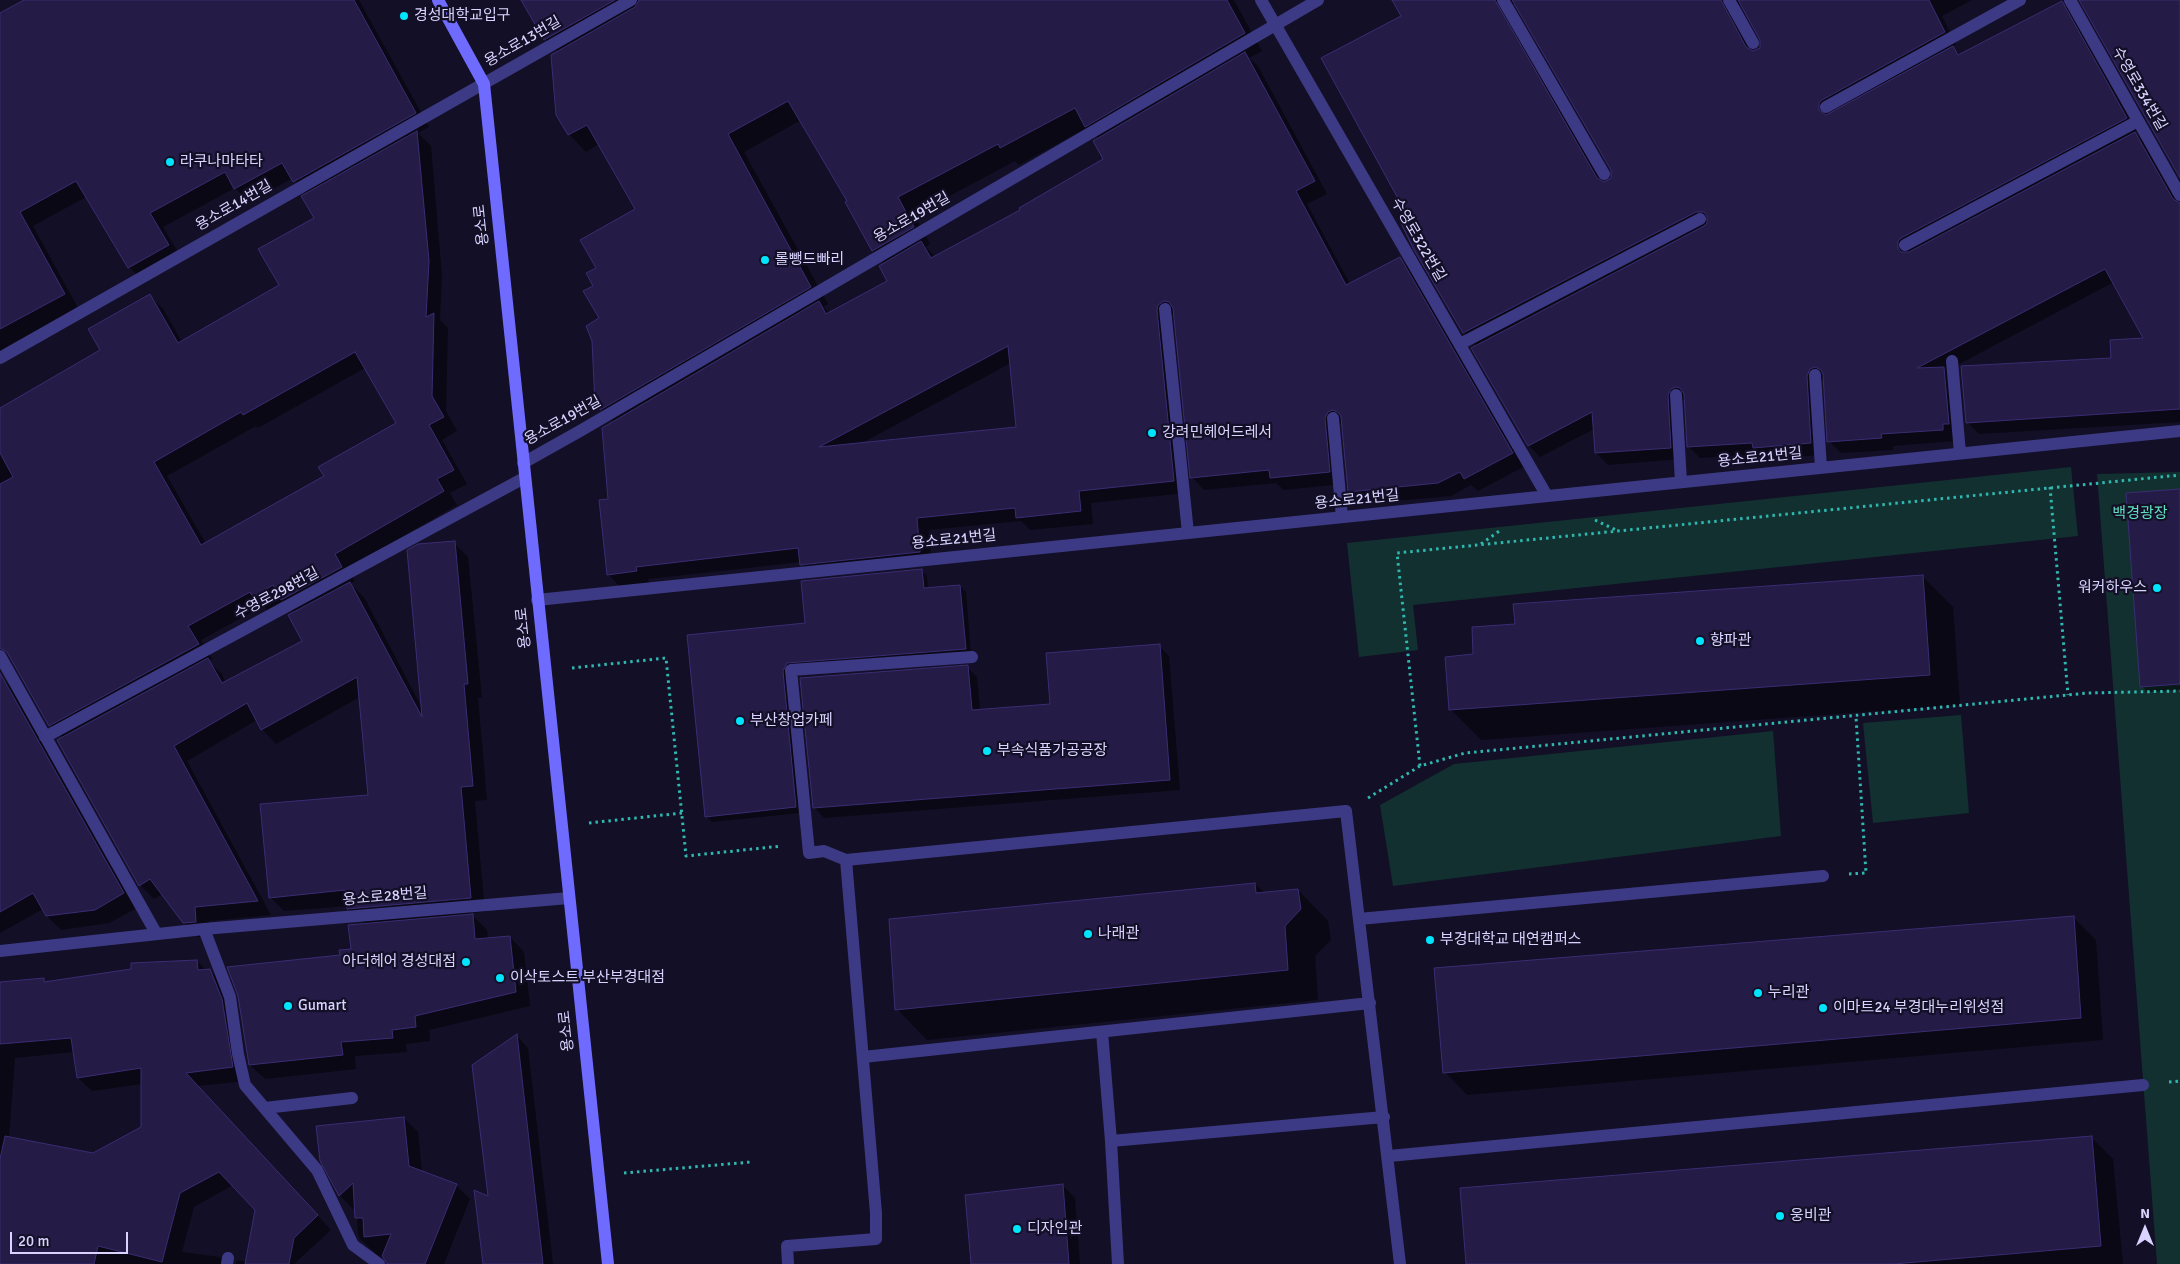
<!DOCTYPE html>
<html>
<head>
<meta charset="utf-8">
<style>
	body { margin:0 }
	#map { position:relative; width:2180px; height:1264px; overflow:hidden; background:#130f26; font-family:Signika,sans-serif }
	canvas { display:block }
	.north { position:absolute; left:2120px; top:1204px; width:50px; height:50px; -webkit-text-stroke:4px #130f26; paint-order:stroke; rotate:0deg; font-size:14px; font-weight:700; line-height:20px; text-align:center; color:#d9d4ff }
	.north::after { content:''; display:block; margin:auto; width:18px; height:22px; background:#d9d4ff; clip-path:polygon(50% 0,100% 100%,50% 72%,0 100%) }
	.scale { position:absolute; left:10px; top:1232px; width:118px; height:22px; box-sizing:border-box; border:2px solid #d9d4ff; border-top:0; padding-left:6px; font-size:15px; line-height:18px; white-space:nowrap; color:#d9d4ff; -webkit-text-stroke:4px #130f26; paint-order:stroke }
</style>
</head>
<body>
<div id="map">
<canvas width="2180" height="1264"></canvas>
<div class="north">N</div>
<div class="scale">20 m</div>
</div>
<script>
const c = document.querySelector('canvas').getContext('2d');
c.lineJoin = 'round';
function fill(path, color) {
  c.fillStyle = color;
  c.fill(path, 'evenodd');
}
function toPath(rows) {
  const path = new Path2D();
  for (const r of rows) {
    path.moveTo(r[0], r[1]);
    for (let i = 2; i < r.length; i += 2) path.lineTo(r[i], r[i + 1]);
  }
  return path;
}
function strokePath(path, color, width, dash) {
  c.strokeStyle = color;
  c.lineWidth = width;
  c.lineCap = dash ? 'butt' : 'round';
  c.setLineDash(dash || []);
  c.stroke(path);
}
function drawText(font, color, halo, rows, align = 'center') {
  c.font = font + ' Signika,"Noto Sans KR",sans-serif';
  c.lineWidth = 4.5;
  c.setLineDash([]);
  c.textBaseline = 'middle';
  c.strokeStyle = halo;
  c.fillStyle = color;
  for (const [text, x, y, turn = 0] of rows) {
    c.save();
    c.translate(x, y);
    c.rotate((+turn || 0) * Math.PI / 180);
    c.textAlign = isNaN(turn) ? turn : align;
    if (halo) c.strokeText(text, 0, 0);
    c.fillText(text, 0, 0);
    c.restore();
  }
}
const green = toPath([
	[2071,467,2078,536,1413,605,1418,650,1359,657,1347,543],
	[2180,472,2180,1264,2157,1264,2097,474],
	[1961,715,1969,813,1873,823,1863,723],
	[1773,731,1781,836,1393,886,1380,805,1454,764]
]);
const shadow = toPath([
	[27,0,359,0,429,127,418,133,431,146,442,276,440,320,448,328,446,411,457,431,442,440,467,484,450,493,457,505,348,568,355,581,350,584,364,597,422,708,454,543,468,557,482,698,478,698,487,800,475,801,485,912,470,913,487,930,488,939,510,937,524,952,530,1006,429,1030,430,1041,406,1044,407,1052,355,1056,356,1069,265,1079,250,1065,341,956,352,950,365,925,348,908,348,906,284,911,270,897,369,796,360,697,276,744,262,729,257,720,187,761,271,915,209,921,210,936,198,937,184,922,163,894,154,899,140,885,63,738,50,725,0,596,0,409,102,351,149,295,163,309,182,342,281,285,315,218,307,194,293,178,249,202,235,188,163,227,182,259,143,281,129,267,86,197,33,226,78,308,5,348,8,354,0,359,0,15],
	[365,368,398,423,325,476,206,544,167,476,256,426,258,428],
	[283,601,295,613,304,641,226,683,222,674,208,661,212,659,201,640,263,606,267,610],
	[522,0,1234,0,1262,51,1249,58,1258,66,1327,194,1307,204,1350,284,1400,259,1412,271,1525,466,1478,491,1471,485,1451,496,1362,504,1349,492,1343,423,1340,424,1337,431,1342,484,1284,490,1276,483,1204,490,1192,477,1175,314,1172,315,1169,323,1186,493,1091,503,1093,524,1030,530,1021,521,929,530,932,565,814,577,801,562,648,579,649,584,620,587,608,574,614,422,596,404,601,319,594,286,598,268,637,210,599,144,586,152,569,134,558,52,545,39],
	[801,120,848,201,873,251,885,263,889,281,830,313,823,307,828,304,744,152],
	[1088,127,1099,139,1104,160,1022,211,935,257,926,247,930,244,914,215,1015,161,1019,165],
	[1011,363,1017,428,860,444],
	[1394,0,1972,0,1942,16,1956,44,1952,47,1960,55,2062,3,2074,14,2138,130,2134,132,2147,145,2180,204,2180,422,1979,434,1967,422,2112,359,2145,339,2114,282,1946,371,1956,380,1955,441,1893,446,1893,450,1841,453,1829,441,1825,379,1822,380,1818,387,1821,455,1766,459,1761,454,1700,458,1688,446,1686,399,1683,400,1679,407,1682,459,1608,465,1596,453,1594,429,1540,457,1528,445,1477,346,1464,333,1416,249,1409,216,1403,17],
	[1512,4,1516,4,1612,170,1612,178,1603,182,1507,17],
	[1742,4,1761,39,1761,47,1757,52,1753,51,1733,17,1734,7],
	[2180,490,2180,690,2147,692,2142,686],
	[921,570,927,576,928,589,960,586,966,592,971,655,792,668,801,813,712,822,706,816,806,624],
	[1922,576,1953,607,1960,705,1481,740,1450,709,1475,655,1516,625],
	[1159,646,1169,656,1180,790,824,818,814,807,967,667,977,677,980,710,1052,705],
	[2,678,16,692,137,908,109,923,61,930,47,916,43,909,0,933,0,679],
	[1255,884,1265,893,1298,890,1328,921,1331,940,1315,956,1318,1000,927,1040,897,1009],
	[2074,918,2096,940,2103,1040,1467,1095,1445,1072],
	[197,961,206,970,210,970,224,984,246,1081,198,1086,331,1230,294,1264,236,1264,237,1260,247,1262,256,1210,233,1185,194,1207,182,1252,220,1257,226,1264,0,1264,0,984,43,980,46,983],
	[74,1052,78,1078,92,1091,142,1084,142,1128,93,1154,9,1138,15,1058],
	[517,1036,528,1048,553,1264,484,1264,489,1198],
	[404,1118,418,1132,422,1172,456,1185,470,1199,444,1264,388,1264,375,1253,360,1239,358,1233,356,1207,353,1209,340,1196,321,1160],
	[2091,1137,2113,1159,2123,1264,1467,1264],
	[1063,1186,1075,1198,1080,1264,972,1264]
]);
const building = toPath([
	[24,0,354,0,416,113,293,182,282,163,234,189,225,172,150,213,169,245,128,268,76,181,20,212,65,294,0,329,0,13,24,0],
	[521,0,615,0,544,40,521,0],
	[639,0,1227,0,1245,33,1085,127,1075,108,1000,148,998,144,898,197,914,227,872,251,845,202,847,201,788,101,728,134,811,287,600,410,599,402,595,405,592,341,586,326,599,318,583,291,593,286,586,273,596,268,580,240,635,209,587,125,568,135,556,115,551,55,635,7,639,0],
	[1392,0,1495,0,1597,178,1604,182,1611,178,1611,170,1512,0,1721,0,1746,47,1753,51,1760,48,1760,40,1738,0,1929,0,1945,32,1822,100,1819,103,1819,110,1826,115,1953,46,1958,55,2062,1,2127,118,1901,238,1898,241,1898,248,1901,252,1909,252,2135,132,2173,199,2180,203,2180,409,1966,423,1961,366,2111,358,2110,340,2143,338,2105,269,1917,368,1944,367,1949,424,1943,424,1943,430,1881,434,1882,438,1827,442,1823,374,1821,370,1815,367,1810,369,1807,376,1811,443,1753,448,1752,443,1687,447,1684,394,1680,388,1676,387,1671,389,1668,395,1671,448,1595,453,1592,412,1528,446,1471,348,1704,226,1707,223,1707,216,1704,212,1696,212,1463,333,1414,250,1399,219,1407,215,1321,58,1401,16,1392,0],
	[2079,0,2180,0,2180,178,2079,0],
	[1245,52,1315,181,1296,191,1346,285,1400,257,1513,453,1464,479,1460,472,1438,483,1348,492,1341,417,1339,413,1333,410,1328,412,1325,418,1330,472,1270,478,1269,470,1190,478,1173,308,1169,302,1164,301,1158,305,1157,310,1174,481,1079,491,1081,511,1016,518,1015,508,917,518,920,552,800,565,798,548,636,567,637,571,607,575,599,500,608,499,602,428,819,301,826,314,887,281,879,266,921,241,931,258,1020,210,1019,208,1103,159,1093,141,1245,52],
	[1008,346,1016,427,819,447,1008,346],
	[417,131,429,261,426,317,434,313,432,396,444,417,429,425,454,470,437,479,444,491,335,554,342,567,281,600,273,585,253,597,250,592,188,626,199,644,49,726,7,652,0,648,0,484,13,477,0,453,0,408,100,350,88,329,150,294,178,343,279,285,258,249,314,218,301,196,417,131],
	[355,352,396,423,318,467,324,476,201,545,154,462,241,412,243,415,355,352],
	[2180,489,2180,684,2140,687,2126,493,2180,489],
	[455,541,468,684,464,684,473,786,461,787,471,898,347,909,345,890,269,898,260,804,368,795,357,677,261,730,247,703,174,746,258,901,195,907,196,922,183,923,150,879,139,886,57,740,208,658,222,683,302,641,288,615,350,582,422,717,407,550,418,544,455,541],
	[922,569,924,588,960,585,966,649,787,663,783,671,796,807,705,817,687,635,805,623,801,581,922,569],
	[1923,575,1930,675,1449,710,1445,657,1473,654,1472,627,1515,624,1513,604,1923,575],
	[1160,644,1170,780,813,808,800,678,968,665,972,710,1050,704,1046,653,1160,644],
	[0,673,124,893,95,910,46,916,33,893,0,912,0,673],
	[1255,883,1256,893,1298,889,1301,909,1285,926,1288,970,895,1010,889,919,1255,883],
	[473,914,475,939,510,936,516,992,415,1016,416,1027,392,1030,393,1038,341,1042,343,1055,249,1065,238,996,227,967,340,955,339,950,351,949,348,925,473,914],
	[2074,916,2081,1018,1443,1073,1434,968,2074,916],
	[197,960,198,970,210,969,222,999,233,1067,186,1073,318,1215,294,1238,289,1264,245,1264,255,1210,219,1172,180,1193,162,1262,98,1246,94,1264,0,1264,0,1159,5,1136,93,1153,141,1127,141,1068,77,1078,71,1038,0,1044,0,982,44,978,44,982,131,969,131,963,197,960],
	[517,1034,543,1264,483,1264,474,1190,488,1196,472,1065,517,1034],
	[404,1117,409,1166,457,1184,425,1264,387,1264,382,1256,391,1234,364,1237,363,1218,355,1218,353,1183,339,1196,320,1161,316,1126,404,1117],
	[2092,1136,2101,1246,1894,1264,1466,1264,1460,1188,2092,1136],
	[1063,1184,1069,1264,971,1264,965,1195,1063,1184]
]);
const path = toPath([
	[2050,487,2068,695],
	[1595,520,1616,530],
	[1481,544,1502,529],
	[572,668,666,658,686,856,782,846],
	[1420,766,1397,553,2180,475],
	[1368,798,1420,766,1465,753,2088,693,2180,691],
	[589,823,682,813],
	[1849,874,1866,873,1856,717],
	[2169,1082,2180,1081],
	[624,1173,751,1162]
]);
const service = toPath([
	[1165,309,1188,533],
	[1333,418,1342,517],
	[846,860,824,851,809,853,791,670,972,657],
	[1359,919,1823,876],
	[204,929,230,997,238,1054,245,1085,317,1170,353,1245,379,1264],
	[1102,1032,1111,1141,1118,1264],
	[863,1057,1370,1003],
	[265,1108,352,1098],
	[1111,1141,1384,1117],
	[1389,1156,2143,1085],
	[227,1264,228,1258],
	[788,1264,787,1246,876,1239,876,1213,846,860,1346,811,1400,1264]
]);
const minor = toPath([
	[1261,0,1547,496],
	[1503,0,1604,174],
	[1729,0,1753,43],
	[2070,0,2180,195],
	[1826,107,2020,0],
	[1905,245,2138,121],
	[1460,344,1700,219],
	[0,358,631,0],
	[1952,361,1960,453],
	[1815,375,1821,468],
	[1676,395,1681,482],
	[523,463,580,431,1318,0],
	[537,600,2180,431],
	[0,656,156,933],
	[45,737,524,478],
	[0,951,204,929,569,898]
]);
const secondary = toPath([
	[438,0,484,84,608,1264]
]);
const markers = [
	[404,16,5,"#00e5ff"],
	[170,162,5,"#00e5ff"],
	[765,260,5,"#00e5ff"],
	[1152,433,5,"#00e5ff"],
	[2157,588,5,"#00e5ff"],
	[1700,641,5,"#00e5ff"],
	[740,721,5,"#00e5ff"],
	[987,751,5,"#00e5ff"],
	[1088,934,5,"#00e5ff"],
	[1430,940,5,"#00e5ff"],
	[466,962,5,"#00e5ff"],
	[500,978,5,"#00e5ff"],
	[1758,993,5,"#00e5ff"],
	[288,1006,5,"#00e5ff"],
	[1823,1008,5,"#00e5ff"],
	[1780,1216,5,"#00e5ff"],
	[1017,1229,5,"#00e5ff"]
];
const poiNames = [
	["경성대학교입구",414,16],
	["라쿠나마타타",180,162],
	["롤뺑드빠리",775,260],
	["강려민헤어드레서",1162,433],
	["워커하우스",2147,588,"right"],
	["향파관",1710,641],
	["부산창업카페",750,721],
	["부속식품가공공장",997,751],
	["나래관",1098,934],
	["부경대학교 대연캠퍼스",1440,940],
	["아더헤어 경성대점",456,962,"right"],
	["이삭토스트 부산부경대점",510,978],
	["누리관",1768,993],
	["Gumart",298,1006],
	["이마트24 부경대누리위성점",1833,1008],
	["웅비관",1790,1216],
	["디자인관",1027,1229]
];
const streetNames = [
	["용소로13번길",523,42,-30],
	["수영로334번길",2139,89,60],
	["용소로14번길",234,206,-30],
	["용소로19번길",912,218,-30],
	["용소로",482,225,-96],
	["수영로322번길",1418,240,60],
	["용소로19번길",563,421,-29],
	["용소로21번길",1760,458,-6],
	["용소로21번길",1357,500,-6],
	["용소로21번길",954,540,-6],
	["수영로298번길",277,594,-28],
	["용소로",524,628,-96],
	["용소로28번길",385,897,-5],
	["용소로",567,1031,-96]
];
const parkNames = [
	["백경광장",2140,514]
];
fill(green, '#12302f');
fill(shadow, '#0007');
fill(building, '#241b47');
strokePath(building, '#3b2d73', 1);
strokePath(path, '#2fb8b0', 3, [2.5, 4]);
strokePath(service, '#3d3a85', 12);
strokePath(minor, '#3d3a85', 12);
strokePath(secondary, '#6f6bff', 12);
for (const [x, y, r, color] of markers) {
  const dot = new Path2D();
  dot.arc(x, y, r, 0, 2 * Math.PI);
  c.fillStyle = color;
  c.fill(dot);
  strokePath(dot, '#130f26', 2);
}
drawText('15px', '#d9d4ff', '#130f26', poiNames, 'left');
drawText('15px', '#d9d4ff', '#130f26', streetNames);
drawText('15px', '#5fe0c0', '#130f26', parkNames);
</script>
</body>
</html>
